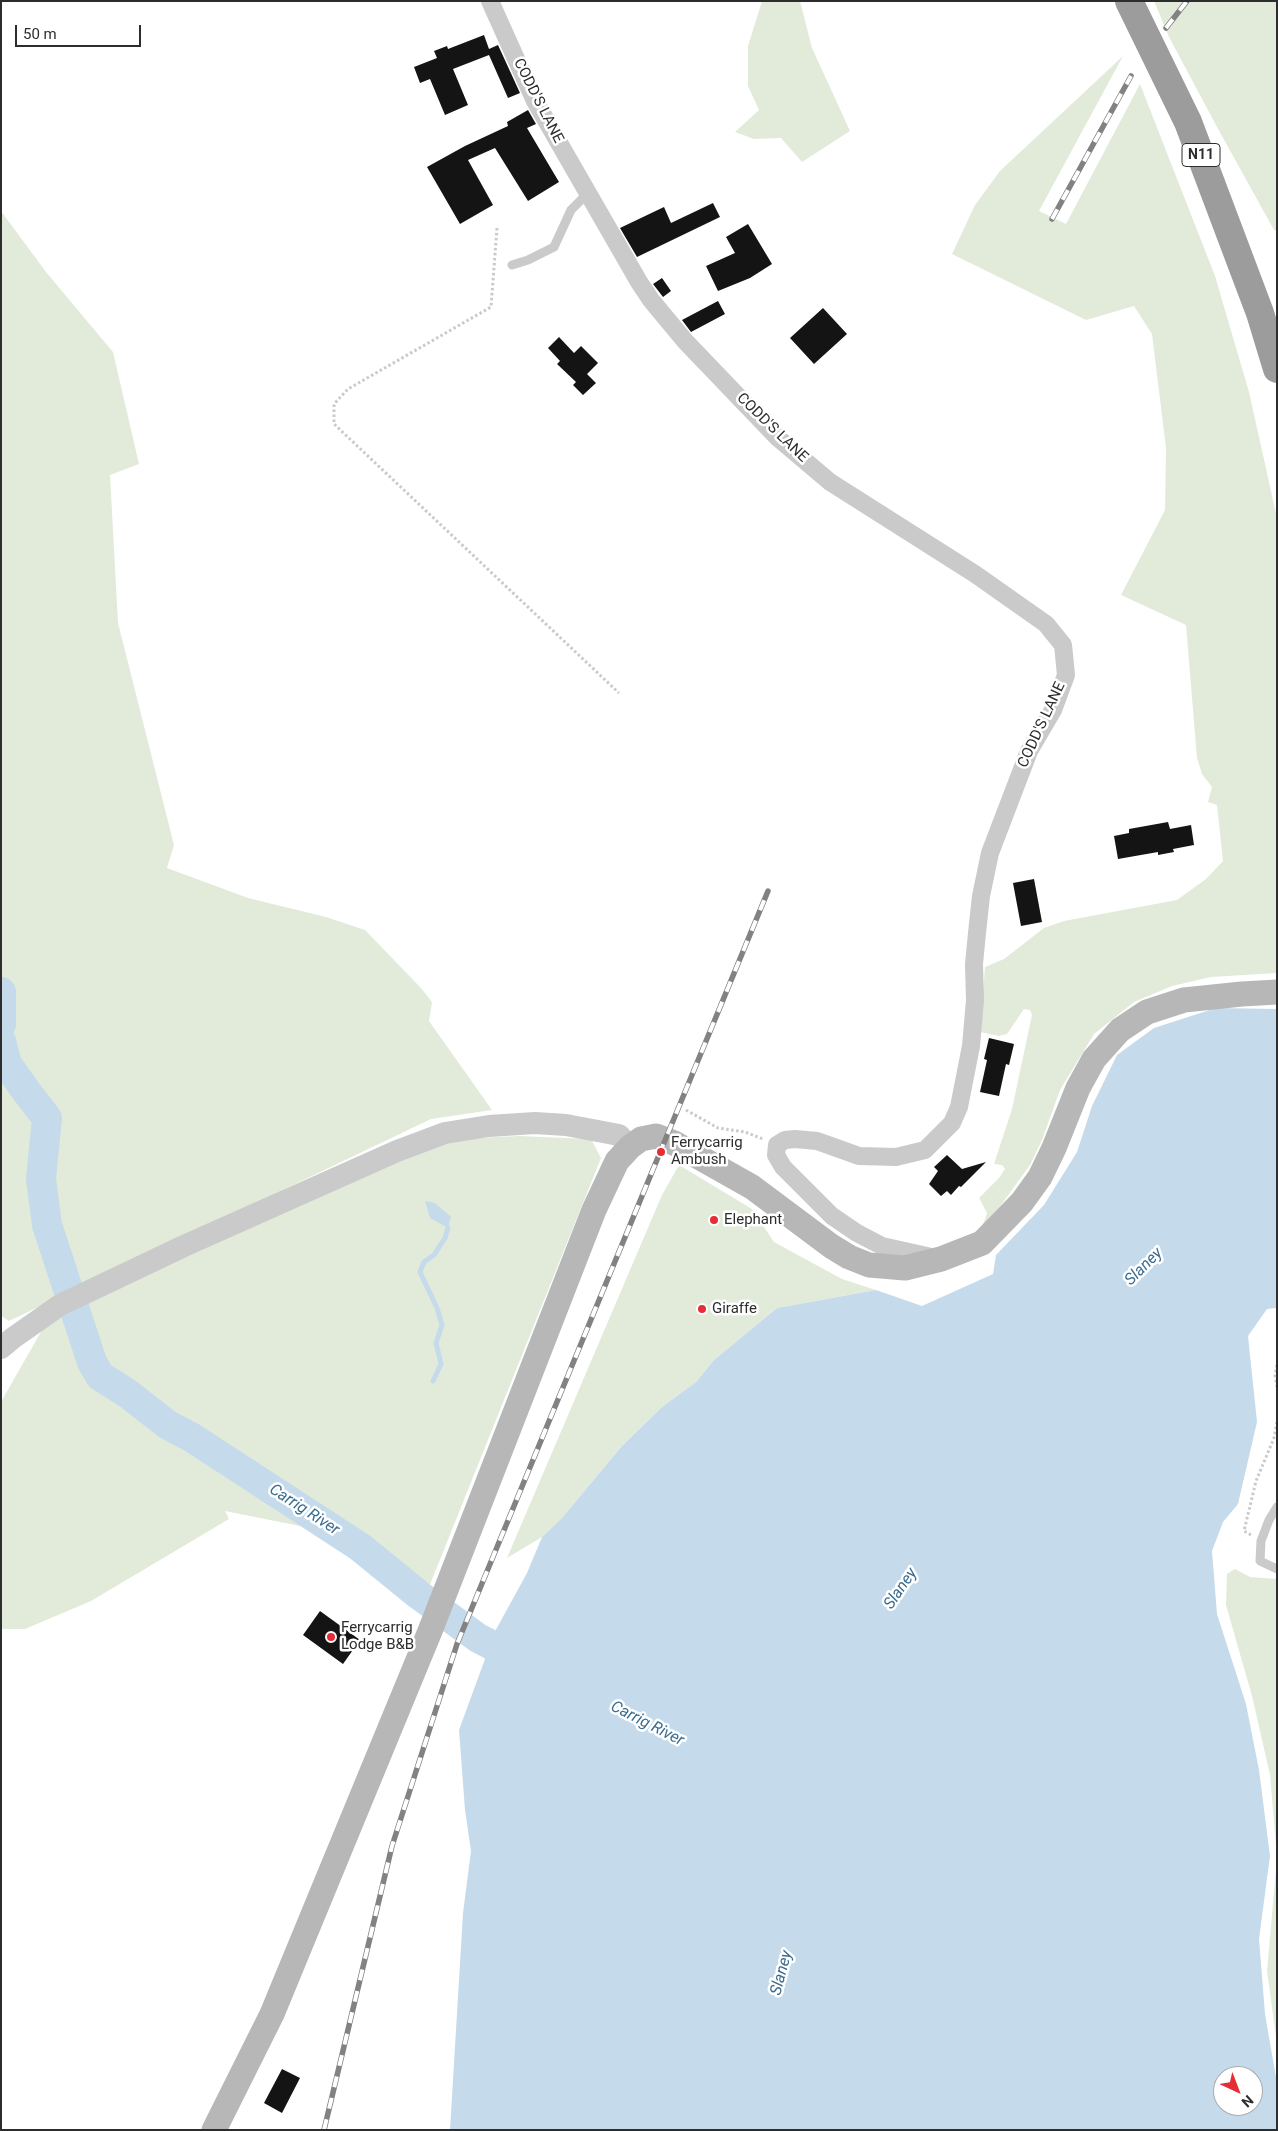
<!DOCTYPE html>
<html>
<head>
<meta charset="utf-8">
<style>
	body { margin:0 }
	#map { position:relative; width:1278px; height:2131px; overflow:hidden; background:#fff; font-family:Roboto,sans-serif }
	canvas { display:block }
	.frame { position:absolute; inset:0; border:2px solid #2d2d2d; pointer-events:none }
	.north { position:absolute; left:1213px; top:2066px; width:50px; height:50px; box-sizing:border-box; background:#fff; border:1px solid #ababab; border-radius:50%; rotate:137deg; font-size:14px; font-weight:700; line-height:20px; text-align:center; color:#2d2d2d }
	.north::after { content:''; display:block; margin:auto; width:18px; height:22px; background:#e62c34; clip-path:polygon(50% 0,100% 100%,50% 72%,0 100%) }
	.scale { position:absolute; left:15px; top:25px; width:126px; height:22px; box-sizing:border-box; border:2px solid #2d2d2d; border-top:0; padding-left:6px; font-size:15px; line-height:18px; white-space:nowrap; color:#2d2d2d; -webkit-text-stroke:4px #fff; paint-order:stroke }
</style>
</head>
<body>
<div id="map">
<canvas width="1278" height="2131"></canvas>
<div class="frame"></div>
<div class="north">N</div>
<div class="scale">50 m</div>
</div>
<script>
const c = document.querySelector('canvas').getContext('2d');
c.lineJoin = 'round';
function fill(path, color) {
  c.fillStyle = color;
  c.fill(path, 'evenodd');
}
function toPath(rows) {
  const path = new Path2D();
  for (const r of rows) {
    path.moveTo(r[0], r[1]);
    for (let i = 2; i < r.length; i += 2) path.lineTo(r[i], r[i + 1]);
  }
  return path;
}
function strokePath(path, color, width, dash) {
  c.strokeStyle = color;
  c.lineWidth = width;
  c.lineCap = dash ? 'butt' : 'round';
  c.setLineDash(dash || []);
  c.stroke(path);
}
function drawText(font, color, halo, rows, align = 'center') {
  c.font = font + ' Roboto,sans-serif';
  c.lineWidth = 5;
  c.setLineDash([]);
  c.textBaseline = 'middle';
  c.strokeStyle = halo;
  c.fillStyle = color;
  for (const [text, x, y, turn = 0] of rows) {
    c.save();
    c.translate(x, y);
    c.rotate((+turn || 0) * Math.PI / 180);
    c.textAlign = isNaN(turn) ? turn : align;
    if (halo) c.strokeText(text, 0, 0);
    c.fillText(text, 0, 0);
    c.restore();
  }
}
const green = toPath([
	[762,1,800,1,812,48,850,131,802,162,781,138,754,139,735,132,759,110,748,86,748,46],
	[1154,1,1277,1,1277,231,1274,230,1217,127,1169,37],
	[1123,56,1039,211,1066,224,1140,84,1215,276,1249,392,1277,518,1277,973,1211,977,1172,986,1134,1002,1094,1034,1060,1090,1042,1140,1030,1165,1001,1205,983,1225,987,1213,979,1198,999,1178,1005,1169,1002,1165,994,1164,1012,1109,1032,1015,1030,1010,1024,1009,1007,1034,999,1036,980,1032,985,967,1004,959,1044,928,1064,921,1177,900,1206,879,1223,861,1217,805,1208,802,1212,787,1202,774,1197,758,1186,625,1121,595,1165,510,1166,448,1152,334,1134,306,1086,320,952,254,975,205,1000,171],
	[1,211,46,272,113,352,139,464,110,475,118,623,174,845,167,868,248,898,326,917,365,930,421,988,432,1002,429,1021,492,1110,431,1119,9,1321,1,1316],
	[519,1136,591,1139,601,1158,429,1587,332,1520,305,1527,225,1511,229,1519,91,1601,25,1629,1,1629,1,1402,46,1323,85,1302,405,1156,453,1139],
	[679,1165,752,1209,774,1242,842,1279,876,1290,777,1308,714,1360,696,1382,662,1407,622,1446,561,1519,542,1537,507,1558,662,1195],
	[1235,1569,1250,1577,1277,1579,1277,1857,1270,1775,1252,1696,1226,1605,1227,1574],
	[1277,1858,1277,2044,1267,1971]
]);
const water = toPath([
	[1216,1008,1277,1009,1277,1308,1267,1309,1248,1336,1257,1422,1238,1504,1223,1522,1212,1551,1217,1614,1246,1704,1259,1770,1270,1856,1259,1939,1265,2014,1277,2083,1277,2130,450,2130,463,1913,471,1851,465,1810,459,1730,485,1659,478,1638,493,1635,527,1573,542,1537,561,1519,622,1446,662,1407,696,1382,714,1360,777,1308,876,1290,922,1306,993,1274,996,1255,1044,1205,1077,1152,1092,1106,1117,1055,1154,1028],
	[1223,2076,1253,2076,1253,2106,1223,2106],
	[425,1201,435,1203,451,1217,448,1228,430,1218]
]);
const stream = toPath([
	[433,1381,441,1364,436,1343,442,1325,437,1308,420,1272,424,1262,434,1255,445,1238,448,1228]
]);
const river = toPath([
	[1,992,1,1024],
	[1,1041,7,1064,26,1091,47,1118,41,1179,47,1225,92,1362,100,1376,127,1393,168,1425,191,1437,360,1547,419,1595,478,1638,515,1657]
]);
const building = toPath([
	[484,35,489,49,498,45,520,93,508,98,489,55,453,69,468,105,445,115,430,79,420,83,414,67,437,58,434,51,447,46,448,49],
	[528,110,536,124,527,128,559,182,528,201,495,148,468,160,493,205,460,224,427,167,465,146,508,126,507,122],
	[713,203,720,217,637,257,620,228,664,207,671,223],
	[748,224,772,264,750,278,718,291,706,266,735,253,726,237],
	[662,278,671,291,663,297,653,284],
	[718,301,725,314,691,332,682,320],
	[823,308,847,334,814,364,790,338],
	[559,337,574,353,581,346,598,363,587,374,596,383,583,395,573,385,576,382,557,364,560,361,548,348],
	[1168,822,1170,829,1191,825,1194,845,1173,849,1174,852,1158,855,1158,852,1118,859,1114,836,1129,833,1129,829],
	[1034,879,1042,922,1021,926,1013,883],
	[989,1038,1014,1044,1009,1065,1006,1064,999,1096,980,1092,987,1060,984,1059],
	[947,1155,962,1169,986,1162,961,1187,959,1186,951,1195,947,1191,941,1196,929,1184,938,1171,934,1167],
	[320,1611,360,1640,343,1664,303,1635],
	[282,2069,300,2078,282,2113,264,2103]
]);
const path = toPath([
	[497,228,491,307,348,389,334,404,334,424,619,693],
	[686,1110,718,1128,745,1132,763,1139],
	[1277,1365,1275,1375,1277,1387],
	[1251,1535,1244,1531,1256,1481,1274,1438,1277,1422]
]);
const service = toPath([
	[512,265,528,260,554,247,571,210,588,193],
	[1277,1507,1269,1520,1261,1541,1260,1561,1277,1569]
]);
const minor = toPath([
	[490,1,535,101,639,282,651,300,685,341,778,438,830,482,975,574,1046,624,1063,645,1066,675,1053,710,1029,751,990,853,981,896,977,933,974,964,975,1000,971,1046,959,1107,952,1123,925,1150,896,1157,859,1156,817,1141,795,1139,785,1140,777,1145,776,1155,783,1167,832,1216,857,1233,882,1246,936,1258]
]);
const tertiary = toPath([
	[1,1348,13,1338,60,1305,184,1246,397,1151,445,1133,489,1126,535,1123,566,1125,619,1135,630,1147]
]);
const secondary = toPath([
	[214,2130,272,2014,430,1631,594,1210,617,1161,630,1147,641,1139,656,1136,674,1143,752,1187,831,1246,849,1257,869,1265,905,1268,941,1259,982,1243,1022,1202,1040,1177,1054,1148,1078,1088,1094,1059,1120,1030,1147,1012,1184,1000,1242,994,1277,992]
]);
const trunk = toPath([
	[1129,1,1188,122,1260,313,1277,369]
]);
const rail = toPath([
	[1166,28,1187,1],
	[1052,219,1131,76],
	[324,2130,392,1846,457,1644,768,891]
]);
const markers = [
	[661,1152,5,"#e62c34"],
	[714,1220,5,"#e62c34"],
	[702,1309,5,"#e62c34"],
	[331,1637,5,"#e62c34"]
];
const shields = [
	[1201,155,38]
];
const shieldNames = [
	["N11",1201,155]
];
const streetNames = [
	["CODD'S LANE",538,101,63],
	["CODD'S LANE",772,428,44],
	["CODD'S LANE",1042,725,-65]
];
const poiNames = [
	["Ferrycarrig",671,1143],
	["Ambush",671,1160],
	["Elephant",724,1220],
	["Giraffe",712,1309],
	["Ferrycarrig",341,1628],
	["Lodge B&B",341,1645]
];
const waterNames = [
	["Slaney",1144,1267,-45],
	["Carrig River",304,1510,33],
	["Slaney",901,1589,-56],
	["Carrig River",647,1724,27],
	["Slaney",782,1973,-75]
];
fill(green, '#e2ebda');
fill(water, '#c5dbeb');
strokePath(stream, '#c5dbeb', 5);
strokePath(river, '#c5dbeb', 30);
fill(building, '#141414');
strokePath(path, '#cacaca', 3, [2.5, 2.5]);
strokePath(service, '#cacaca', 9);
strokePath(minor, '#cacaca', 18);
strokePath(tertiary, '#cacaca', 22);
strokePath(secondary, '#b7b7b7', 25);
strokePath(trunk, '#9c9c9c', 28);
strokePath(rail, '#828282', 5.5);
strokePath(rail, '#fff', 4, [11]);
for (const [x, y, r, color] of markers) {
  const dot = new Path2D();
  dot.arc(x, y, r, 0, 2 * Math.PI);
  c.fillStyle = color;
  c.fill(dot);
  strokePath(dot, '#fff', 2);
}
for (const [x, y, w] of shields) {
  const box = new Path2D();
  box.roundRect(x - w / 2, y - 11.5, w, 23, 4);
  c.fillStyle = '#fff';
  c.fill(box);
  strokePath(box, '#2d2d2d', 1);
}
drawText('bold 14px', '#2d2d2d', null, shieldNames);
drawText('15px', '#2d2d2d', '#fff', streetNames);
drawText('15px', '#2d2d2d', '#fff', poiNames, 'left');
drawText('italic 16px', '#3a6c8f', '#fff', waterNames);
</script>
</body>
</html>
